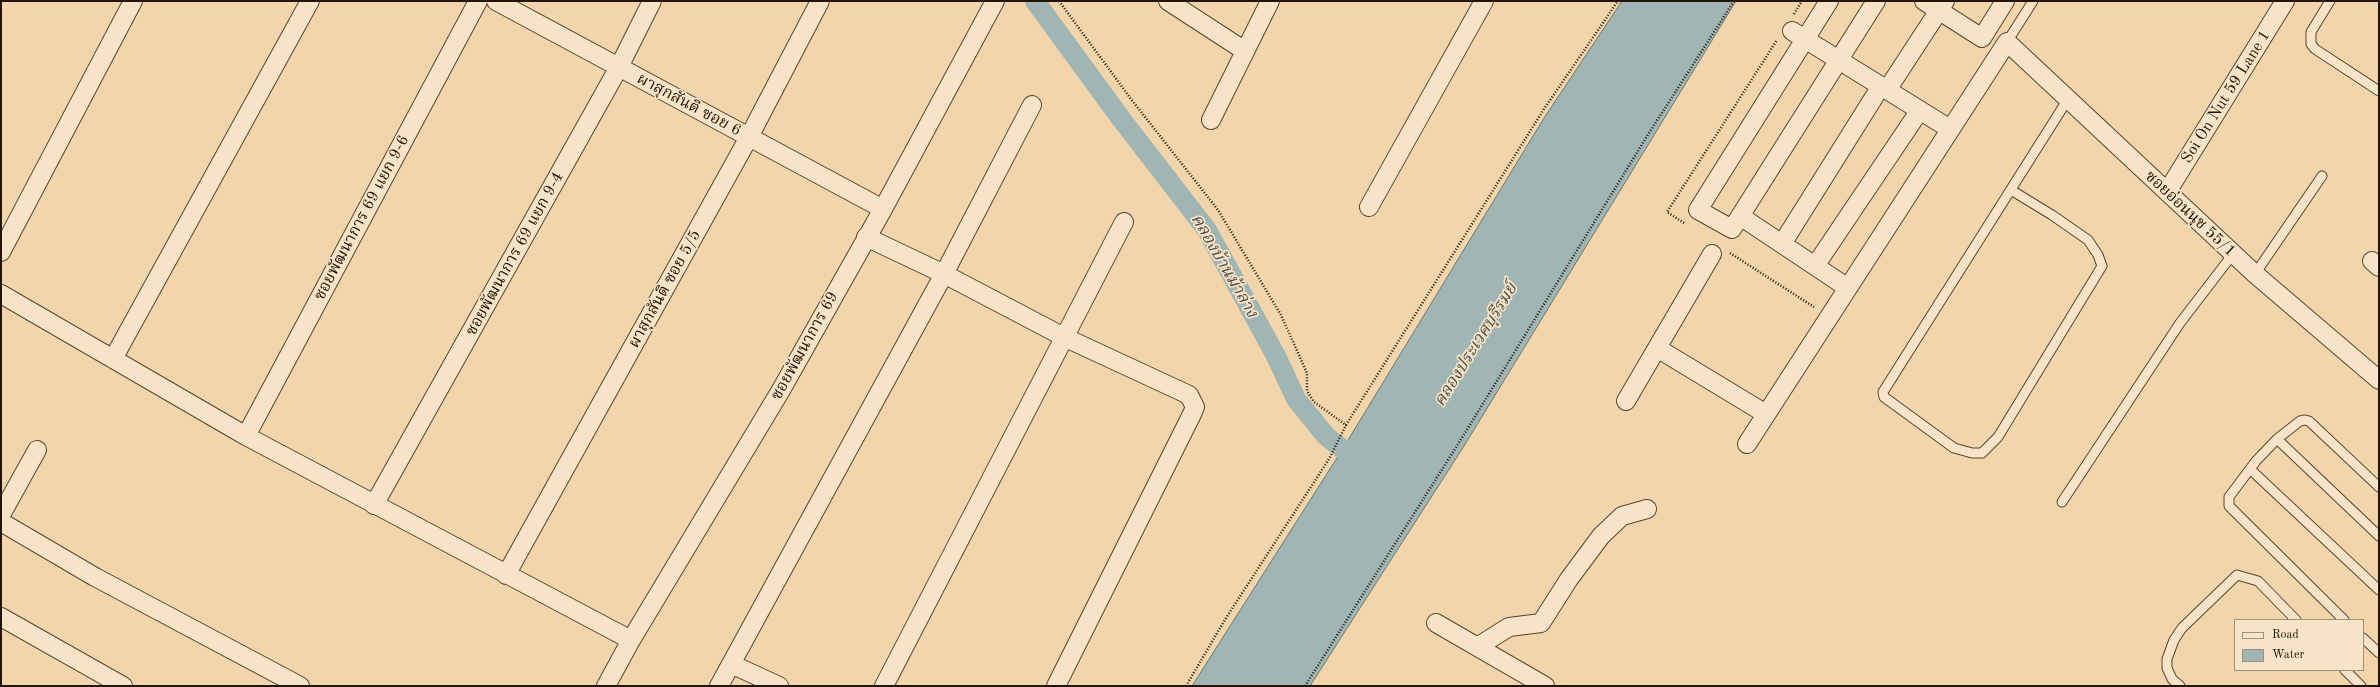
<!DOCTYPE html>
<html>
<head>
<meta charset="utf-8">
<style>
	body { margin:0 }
	#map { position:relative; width:2380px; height:687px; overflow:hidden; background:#f3d5ab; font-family:"Old Standard TT",serif }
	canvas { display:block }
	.frame { position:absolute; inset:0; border:2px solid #221506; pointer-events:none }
	.legend { position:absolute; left:2234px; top:619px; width:130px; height:52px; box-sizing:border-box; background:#f7e4c8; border:1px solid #a2917a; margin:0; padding:5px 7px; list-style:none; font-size:12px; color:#221506 }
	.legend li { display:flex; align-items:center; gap:8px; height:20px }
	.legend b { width:20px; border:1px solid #a2917a }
</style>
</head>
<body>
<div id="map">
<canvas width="2380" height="687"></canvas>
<div class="frame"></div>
<ul class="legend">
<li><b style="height:5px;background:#f7e4c8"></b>Road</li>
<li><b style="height:11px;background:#a0b6b4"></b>Water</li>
</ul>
</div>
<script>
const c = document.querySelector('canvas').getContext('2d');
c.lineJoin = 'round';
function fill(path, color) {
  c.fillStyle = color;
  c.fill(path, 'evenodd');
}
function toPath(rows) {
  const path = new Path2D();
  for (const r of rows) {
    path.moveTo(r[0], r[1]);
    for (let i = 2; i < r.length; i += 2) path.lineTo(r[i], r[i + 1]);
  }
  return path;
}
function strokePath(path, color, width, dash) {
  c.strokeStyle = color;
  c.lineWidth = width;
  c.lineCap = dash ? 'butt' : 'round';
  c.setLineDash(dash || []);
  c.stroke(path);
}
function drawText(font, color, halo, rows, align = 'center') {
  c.font = font + ' "Old Standard TT","Noto Serif Thai",serif';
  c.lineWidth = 3.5;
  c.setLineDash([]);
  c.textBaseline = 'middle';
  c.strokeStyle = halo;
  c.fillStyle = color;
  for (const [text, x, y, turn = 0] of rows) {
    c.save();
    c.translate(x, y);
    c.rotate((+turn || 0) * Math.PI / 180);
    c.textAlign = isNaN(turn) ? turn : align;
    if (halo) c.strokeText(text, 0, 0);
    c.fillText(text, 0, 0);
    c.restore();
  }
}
const water = toPath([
	[1622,1,1736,1,1464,446,1310,686,1192,686,1342,450,1544,118,1622,1]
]);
const canal = toPath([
	[1035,1,1122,120,1207,230,1276,356,1296,399,1326,436,1364,466]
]);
const path = toPath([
	[1059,1,1131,99,1218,210,1281,315,1307,373,1307,391,1314,402,1346,425,1544,109,1618,1],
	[1794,14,1802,1],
	[1684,223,1667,212,1777,40],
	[1730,253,1814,307],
	[1186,686,1226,618,1329,459,1346,425],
	[1305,686,1460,441,1649,133,1734,1]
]);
const lane = toPath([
	[2330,1,2311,32,2311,44,2315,49,2379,91],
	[2007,42,2033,1],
	[2011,190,2052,215,2088,240,2098,255,2102,266,1998,437,1982,453,1972,453,1954,448,1884,397,1883,392,2068,99],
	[2255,274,2322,176],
	[2277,439,2379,536],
	[2250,469,2379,590],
	[2062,502,2180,323,2233,254],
	[2344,620,2229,506,2229,497,2256,461,2277,439,2300,421,2305,420,2309,421,2379,487],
	[2363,638,2379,653],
	[2345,670,2361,686],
	[2180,686,2172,679,2167,668,2167,659,2174,640,2182,628,2237,575,2258,581,2296,620]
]);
const street = toPath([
	[496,1,883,209],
	[1168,1,1245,51],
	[1829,1,1698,210,1732,229,1876,1],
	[1924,1,1982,38,2005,1],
	[1792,31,1950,129],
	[1887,90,1945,1],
	[1211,120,1270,1],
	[2167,192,2285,1],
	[1369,207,1484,1],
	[1740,216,1848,288],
	[866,237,944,274,1066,338,1189,395,1195,407,1192,414,1056,686],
	[1782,244,1881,86],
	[1,252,133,1],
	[2372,261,2379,267],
	[1815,266,1920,110],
	[1,294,246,436,631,640],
	[1657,348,1766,414],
	[113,359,310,1],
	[1626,401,1712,254],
	[246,436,478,1],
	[1747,444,2007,42,2255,274,2379,380],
	[374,505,619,67,652,1],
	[1,515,37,450],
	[1,522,95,577,300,686],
	[506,575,749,137,820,1],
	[1,617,123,686],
	[1436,623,1545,686],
	[1477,647,1509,627,1541,623,1569,579,1601,536,1622,516,1647,509],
	[731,664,779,686],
	[606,686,631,640,781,390,883,209,995,1],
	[719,686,944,274,1032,105],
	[884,686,1124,222]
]);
const streetNames = [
	["Soi On Nut 59 Lane 1",2226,97,-58],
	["ผาสุกสันติ ซอย 6",689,105,28],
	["ซอยอ่อนนุช 55/1",2190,214,43],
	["ซอยพัฒนาการ 69 แยก 9-6",362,218,-62],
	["ซอยพัฒนาการ 69 แยก 9-4",515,254,-61],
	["ผาสุกสันติ ซอย 5/5",665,289,-61],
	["ซอยพัฒนาการ 69",805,346,-61]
];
const waterNames = [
	["คลองบ้านม้าล่าง",1224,266,60],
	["คลองประเวศบุรีรมย์",1476,345,-58]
];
fill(water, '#a0b6b4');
strokePath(water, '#6e766e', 1);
strokePath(canal, '#a0b6b4', 20);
strokePath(lane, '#56452f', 11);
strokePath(street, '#56452f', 20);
strokePath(path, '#221506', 2.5, [1, 2]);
strokePath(lane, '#f7e4c8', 9);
strokePath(street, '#f7e4c8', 18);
drawText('16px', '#221506', '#f7e4c8', streetNames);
drawText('italic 17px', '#4e4d43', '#f7e4c8', waterNames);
</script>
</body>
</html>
